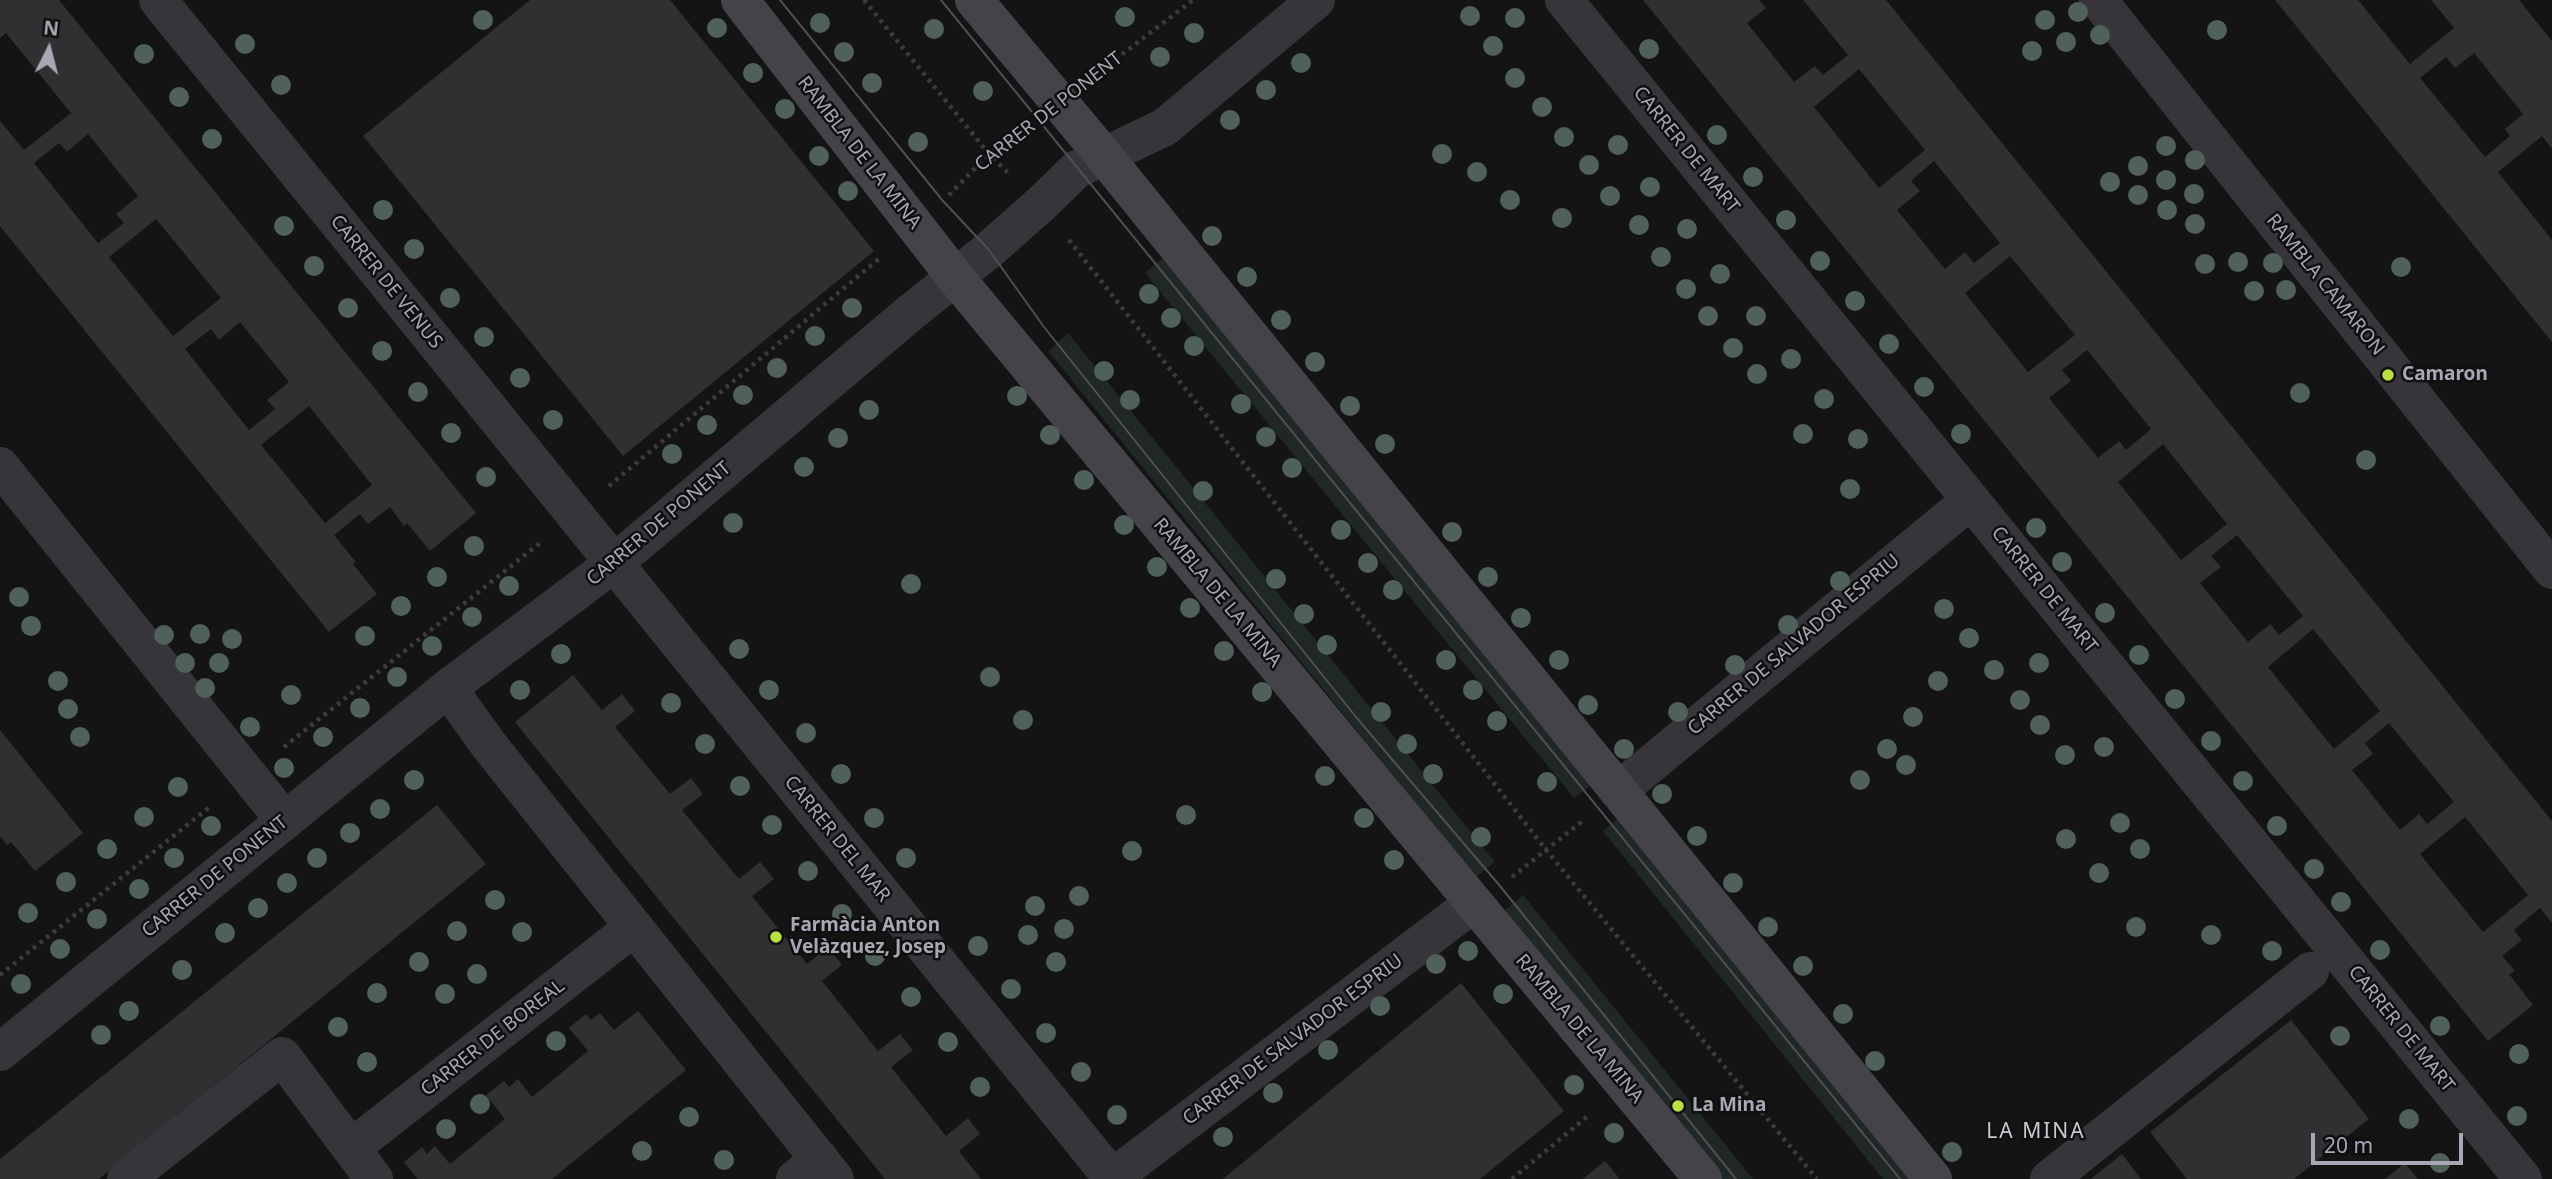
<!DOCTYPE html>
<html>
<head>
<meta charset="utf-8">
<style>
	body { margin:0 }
	#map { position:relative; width:2552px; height:1179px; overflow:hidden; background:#151415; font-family:"Noto Sans",sans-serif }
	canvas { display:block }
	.north { position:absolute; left:14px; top:14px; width:70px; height:70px; -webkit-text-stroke:5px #100f10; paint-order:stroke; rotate:6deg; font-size:19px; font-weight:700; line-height:28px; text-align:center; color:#aaa7b4 }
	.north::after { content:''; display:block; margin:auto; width:24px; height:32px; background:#aaa7b4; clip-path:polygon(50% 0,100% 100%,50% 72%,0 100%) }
	.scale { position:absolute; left:2311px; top:1133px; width:152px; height:32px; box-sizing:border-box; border:4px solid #aaa7b4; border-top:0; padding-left:9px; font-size:21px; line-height:24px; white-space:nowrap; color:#aaa7b4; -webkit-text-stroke:5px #100f10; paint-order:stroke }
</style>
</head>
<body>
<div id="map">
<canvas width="2552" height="1179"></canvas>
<div class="north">N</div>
<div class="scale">20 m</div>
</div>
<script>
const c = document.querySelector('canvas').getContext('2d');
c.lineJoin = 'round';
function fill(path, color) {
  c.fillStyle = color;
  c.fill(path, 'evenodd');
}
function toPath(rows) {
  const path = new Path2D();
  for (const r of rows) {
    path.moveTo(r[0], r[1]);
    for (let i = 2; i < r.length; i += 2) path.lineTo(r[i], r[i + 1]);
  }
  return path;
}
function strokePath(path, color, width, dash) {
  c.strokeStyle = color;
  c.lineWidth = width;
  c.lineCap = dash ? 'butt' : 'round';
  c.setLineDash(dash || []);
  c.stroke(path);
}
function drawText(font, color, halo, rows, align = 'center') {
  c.font = font + ' "Noto Sans",sans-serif';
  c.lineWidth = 5;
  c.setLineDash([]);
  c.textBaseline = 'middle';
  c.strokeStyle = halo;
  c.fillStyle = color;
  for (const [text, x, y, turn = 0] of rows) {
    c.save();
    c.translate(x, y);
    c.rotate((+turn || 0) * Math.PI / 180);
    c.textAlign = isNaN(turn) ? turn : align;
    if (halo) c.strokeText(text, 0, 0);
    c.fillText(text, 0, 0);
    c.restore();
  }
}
const green = toPath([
	[1166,255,1595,782,1574,798,1145,273],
	[1068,333,1495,862,1476,877,1048,351],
	[1622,815,1917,1179,1883,1179,1603,831],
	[1523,895,1753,1179,1721,1179,1504,911]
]);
const building = toPath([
	[0,0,59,0,476,513,430,551,407,523,404,526,390,507,368,524,360,514,334,535,356,562,353,564,377,594,329,632,0,226,0,121,24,150,71,113,6,33,0,38],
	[88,134,138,196,116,214,124,223,98,243,34,163,59,143,67,152],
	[156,219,221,298,173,336,109,257],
	[240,322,289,382,267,400,275,409,249,430,185,349,211,329,219,340],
	[309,406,372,485,325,523,261,445],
	[530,0,670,0,874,251,623,456,363,136],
	[1643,0,1759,0,1766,8,1747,23,1794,82,1815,66,1823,75,1848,55,1803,0,1886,0,2552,821,2552,923,2540,908,2514,930,2522,940,2502,956,2515,971,2509,974,2533,1005,2488,1041],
	[1859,69,1925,150,1879,188,1814,107],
	[1934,161,2000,243,1974,263,1965,252,1945,269,1897,210,1920,191,1911,181],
	[2010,256,2075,335,2028,372,1965,293],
	[2087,350,2151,429,2126,450,2119,441,2098,458,2049,398,2071,381,2062,370],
	[2163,444,2227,524,2181,560,2118,482],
	[2237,535,2303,616,2279,635,2270,624,2248,642,2200,583,2221,567,2211,556],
	[2313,629,2380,711,2334,749,2268,667],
	[2389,723,2454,802,2427,824,2419,814,2400,830,2352,770,2373,754,2365,743],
	[2465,817,2528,895,2483,932,2420,854],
	[2275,0,2358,0,2410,64,2454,28,2431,0,2519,0,2552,41,2552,149,2542,136,2498,172,2552,240,2552,342],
	[2474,53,2523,114,2505,129,2510,136,2485,157,2420,78,2446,57,2455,68],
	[573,675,602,710,622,694,635,711,615,727,670,794,691,778,703,794,682,810,739,879,760,862,774,879,752,896,807,964,828,947,842,965,822,981,878,1051,900,1034,913,1050,891,1067,946,1136,968,1118,980,1134,959,1151,981,1179,885,1179,515,722],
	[0,730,83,833,35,871,11,842,7,845,0,836],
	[437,805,486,864,99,1179,0,1179,0,1159],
	[1461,983,1564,1111,1480,1179,1223,1179],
	[638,1011,686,1070,552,1179,418,1179,404,1162,422,1147,427,1154,435,1146,450,1164,505,1119,486,1095,504,1081,509,1087,518,1079,532,1097,588,1051,569,1028,586,1014,591,1020,600,1013,614,1030],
	[2291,1020,2369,1119,2294,1179,2187,1179,2150,1132],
	[2122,1154,2141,1179,2091,1179,2102,1170],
	[1605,1161,1620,1179,1583,1179],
	[2405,1163,2418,1179,2385,1179]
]);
const path = toPath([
	[864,0,989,154,1009,174],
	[1095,75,1193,0],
	[949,195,989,154,1024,129],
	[1069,240,1547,851,1817,1179],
	[609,486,881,257],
	[284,747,540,543],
	[1512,877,1585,819],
	[0,975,212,805],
	[1512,1179,1589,1115]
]);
const street = toPath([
	[158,0,1113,1179],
	[1564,0,2523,1179],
	[2098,0,2552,570],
	[0,466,285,821],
	[448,688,488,744,835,1179],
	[1618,791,1971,500],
	[0,1052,448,688,613,564,910,313,989,250,1041,204,1077,169,1165,127,1316,0],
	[351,1148,634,927],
	[1112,1178,1474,903],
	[126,1179,282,1056,374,1179],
	[795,1179,820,1159],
	[2049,1179,2310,971]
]);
const secondary = toPath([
	[740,0,955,277,1703,1179],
	[974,0,1104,156,1933,1179]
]);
const tram = toPath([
	[780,0,943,201,989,250,1044,327,1356,717,1500,886,1736,1179],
	[941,0,1900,1179]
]);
const trees = [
	[2078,12],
	[1470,16],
	[1125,17],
	[1515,18],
	[483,20],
	[2045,20],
	[820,23],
	[717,28],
	[934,29],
	[2217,30],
	[1194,33],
	[2100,35],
	[2066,42],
	[245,44],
	[1493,46],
	[1649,49],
	[2032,51],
	[844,52],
	[144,54],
	[1160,57],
	[1301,63],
	[753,73],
	[1515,78],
	[872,83],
	[281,85],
	[1266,90],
	[983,91],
	[179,97],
	[1542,107],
	[785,109],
	[1230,120],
	[1717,135],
	[1564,137],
	[212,139],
	[918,142],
	[1618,145],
	[2166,146],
	[1442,154],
	[819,156],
	[2195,160],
	[1589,165],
	[2138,166],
	[1477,172],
	[1753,177],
	[2166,180],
	[2110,182],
	[1650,187],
	[848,191],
	[2194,194],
	[2138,195],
	[1610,196],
	[1510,200],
	[383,210],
	[2167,210],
	[1562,218],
	[1786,220],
	[2195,224],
	[1639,225],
	[284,226],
	[1687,229],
	[1212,236],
	[414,249],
	[1661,257],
	[1820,261],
	[2238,262],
	[2273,263],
	[2205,264],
	[314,266],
	[2401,267],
	[1720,274],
	[1247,277],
	[1686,289],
	[2286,290],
	[2254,291],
	[1149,294],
	[450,298],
	[1855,301],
	[348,308],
	[852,308],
	[1708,316],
	[1756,316],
	[1171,318],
	[1281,320],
	[815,336],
	[484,337],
	[1889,344],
	[1194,346],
	[1733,348],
	[382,351],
	[1791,359],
	[1315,362],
	[777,368],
	[1104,371],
	[1757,374],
	[520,378],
	[1924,387],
	[418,392],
	[2300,393],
	[743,395],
	[1017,396],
	[1824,399],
	[1130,400],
	[1241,404],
	[1350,406],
	[869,410],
	[553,420],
	[707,425],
	[451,433],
	[1803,434],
	[1961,434],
	[1050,435],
	[1266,437],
	[838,438],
	[1858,439],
	[1385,444],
	[672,454],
	[2366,460],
	[804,467],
	[1292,468],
	[486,477],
	[1084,480],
	[1850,489],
	[1203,491],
	[733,523],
	[1124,525],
	[2036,528],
	[1341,530],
	[1452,532],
	[474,546],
	[2062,562],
	[1368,563],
	[1157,567],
	[437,577],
	[1488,577],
	[1276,579],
	[1840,581],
	[911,584],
	[509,586],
	[1393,590],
	[19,597],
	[401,606],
	[1190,608],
	[1944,609],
	[2105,613],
	[1304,614],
	[472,617],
	[1521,618],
	[1788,625],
	[31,626],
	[200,634],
	[164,635],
	[365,636],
	[1969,638],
	[232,639],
	[1327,645],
	[432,646],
	[739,649],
	[1224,651],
	[561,654],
	[2139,655],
	[1446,660],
	[1559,660],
	[185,663],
	[219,663],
	[2039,663],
	[1735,665],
	[1994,670],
	[397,677],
	[990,677],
	[58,681],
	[1938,681],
	[205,688],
	[520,690],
	[769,690],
	[1473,690],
	[1262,692],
	[291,695],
	[2175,699],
	[2020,700],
	[671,703],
	[1588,705],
	[360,708],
	[68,709],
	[1381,712],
	[1678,712],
	[1913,717],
	[1023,720],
	[1497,721],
	[2040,725],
	[250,727],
	[806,733],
	[80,737],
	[323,737],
	[2211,741],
	[705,744],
	[1407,744],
	[2104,747],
	[1624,749],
	[1887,749],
	[2065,755],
	[1906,765],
	[284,768],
	[841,774],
	[1433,774],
	[1325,776],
	[414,780],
	[1860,780],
	[2243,781],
	[1547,782],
	[740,786],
	[178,787],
	[1662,794],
	[380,809],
	[1186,815],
	[144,817],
	[874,818],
	[1364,818],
	[2120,823],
	[772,825],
	[211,826],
	[2277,826],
	[350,833],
	[1697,836],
	[1481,837],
	[2066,839],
	[107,849],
	[2140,849],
	[1132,851],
	[174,858],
	[317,858],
	[906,858],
	[1394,860],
	[2314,869],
	[808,871],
	[2099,873],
	[66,882],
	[287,883],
	[1733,883],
	[139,889],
	[1079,896],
	[495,900],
	[2341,902],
	[1035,906],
	[258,908],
	[28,913],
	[842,914],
	[97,919],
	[1768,927],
	[2136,927],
	[1064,929],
	[457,931],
	[522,932],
	[225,933],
	[1028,935],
	[2211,935],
	[978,946],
	[60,949],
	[2380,950],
	[1468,951],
	[2272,951],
	[875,956],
	[419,962],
	[1056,962],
	[1436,964],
	[1803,966],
	[182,970],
	[477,974],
	[21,984],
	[1011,989],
	[377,993],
	[445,994],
	[1503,994],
	[911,997],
	[1380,1006],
	[129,1011],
	[1843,1014],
	[2440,1026],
	[338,1027],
	[1046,1033],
	[101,1035],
	[2340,1036],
	[556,1041],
	[948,1042],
	[1328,1050],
	[2519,1054],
	[1875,1061],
	[367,1062],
	[1081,1072],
	[1574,1085],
	[980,1087],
	[1273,1093],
	[480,1104],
	[1117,1115],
	[2517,1116],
	[689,1117],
	[2409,1119],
	[446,1129],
	[1614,1133],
	[1223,1137],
	[642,1151],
	[1952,1152],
	[724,1160],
	[2440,1163]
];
const markers = [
	[2388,375,7,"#bbe041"],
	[776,937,7,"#bbe041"],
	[1678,1106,7,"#bbe041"]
];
const streetNames = [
	["CARRER DE PONENT",1049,112,-38],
	["CARRER DE MART",1686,150,51],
	["RAMBLA DE LA MINA",859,153,52],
	["CARRER DE VENUS",386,282,51],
	["RAMBLA CAMARON",2325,285,51],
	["CARRER DE PONENT",659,524,-40],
	["CARRER DE MART",2044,590,51],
	["RAMBLA DE LA MINA",1217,593,50],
	["CARRER DE SALVADOR ESPRIU",1794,645,-40],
	["CARRER DEL MAR",837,839,51],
	["CARRER DE PONENT",215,877,-39],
	["RAMBLA DE LA MINA",1579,1029,50],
	["CARRER DE MART",2401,1029,51],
	["CARRER DE BOREAL",493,1038,-38],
	["CARRER DE SALVADOR ESPRIU",1293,1040,-37]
];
const poiNames = [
	["Camaron",2402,375],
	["Farmàcia Anton",790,926],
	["Velàzquez, Josep",790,948],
	["La Mina",1692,1106]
];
const neighbourhoodNames = [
	["LA MINA",2036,1132]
];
fill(green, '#202825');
fill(building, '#302f31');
strokePath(path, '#3d3b41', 4.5, [3.5, 5]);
strokePath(street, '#37353a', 38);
strokePath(secondary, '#45434a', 38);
strokePath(tram, '#504e55', 2);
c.fillStyle = '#50605a';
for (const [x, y] of trees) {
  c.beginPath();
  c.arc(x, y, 10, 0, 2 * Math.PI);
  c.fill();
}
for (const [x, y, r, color] of markers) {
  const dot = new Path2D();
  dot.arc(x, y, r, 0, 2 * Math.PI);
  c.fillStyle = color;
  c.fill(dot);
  strokePath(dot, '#100f10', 2.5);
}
drawText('19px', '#aaa7b4', '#100f10', streetNames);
drawText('bold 19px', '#aaa7b4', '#100f10', poiNames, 'left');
c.letterSpacing = '2px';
drawText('21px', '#cac7d1', '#100f10', neighbourhoodNames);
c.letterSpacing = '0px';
</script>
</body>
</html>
